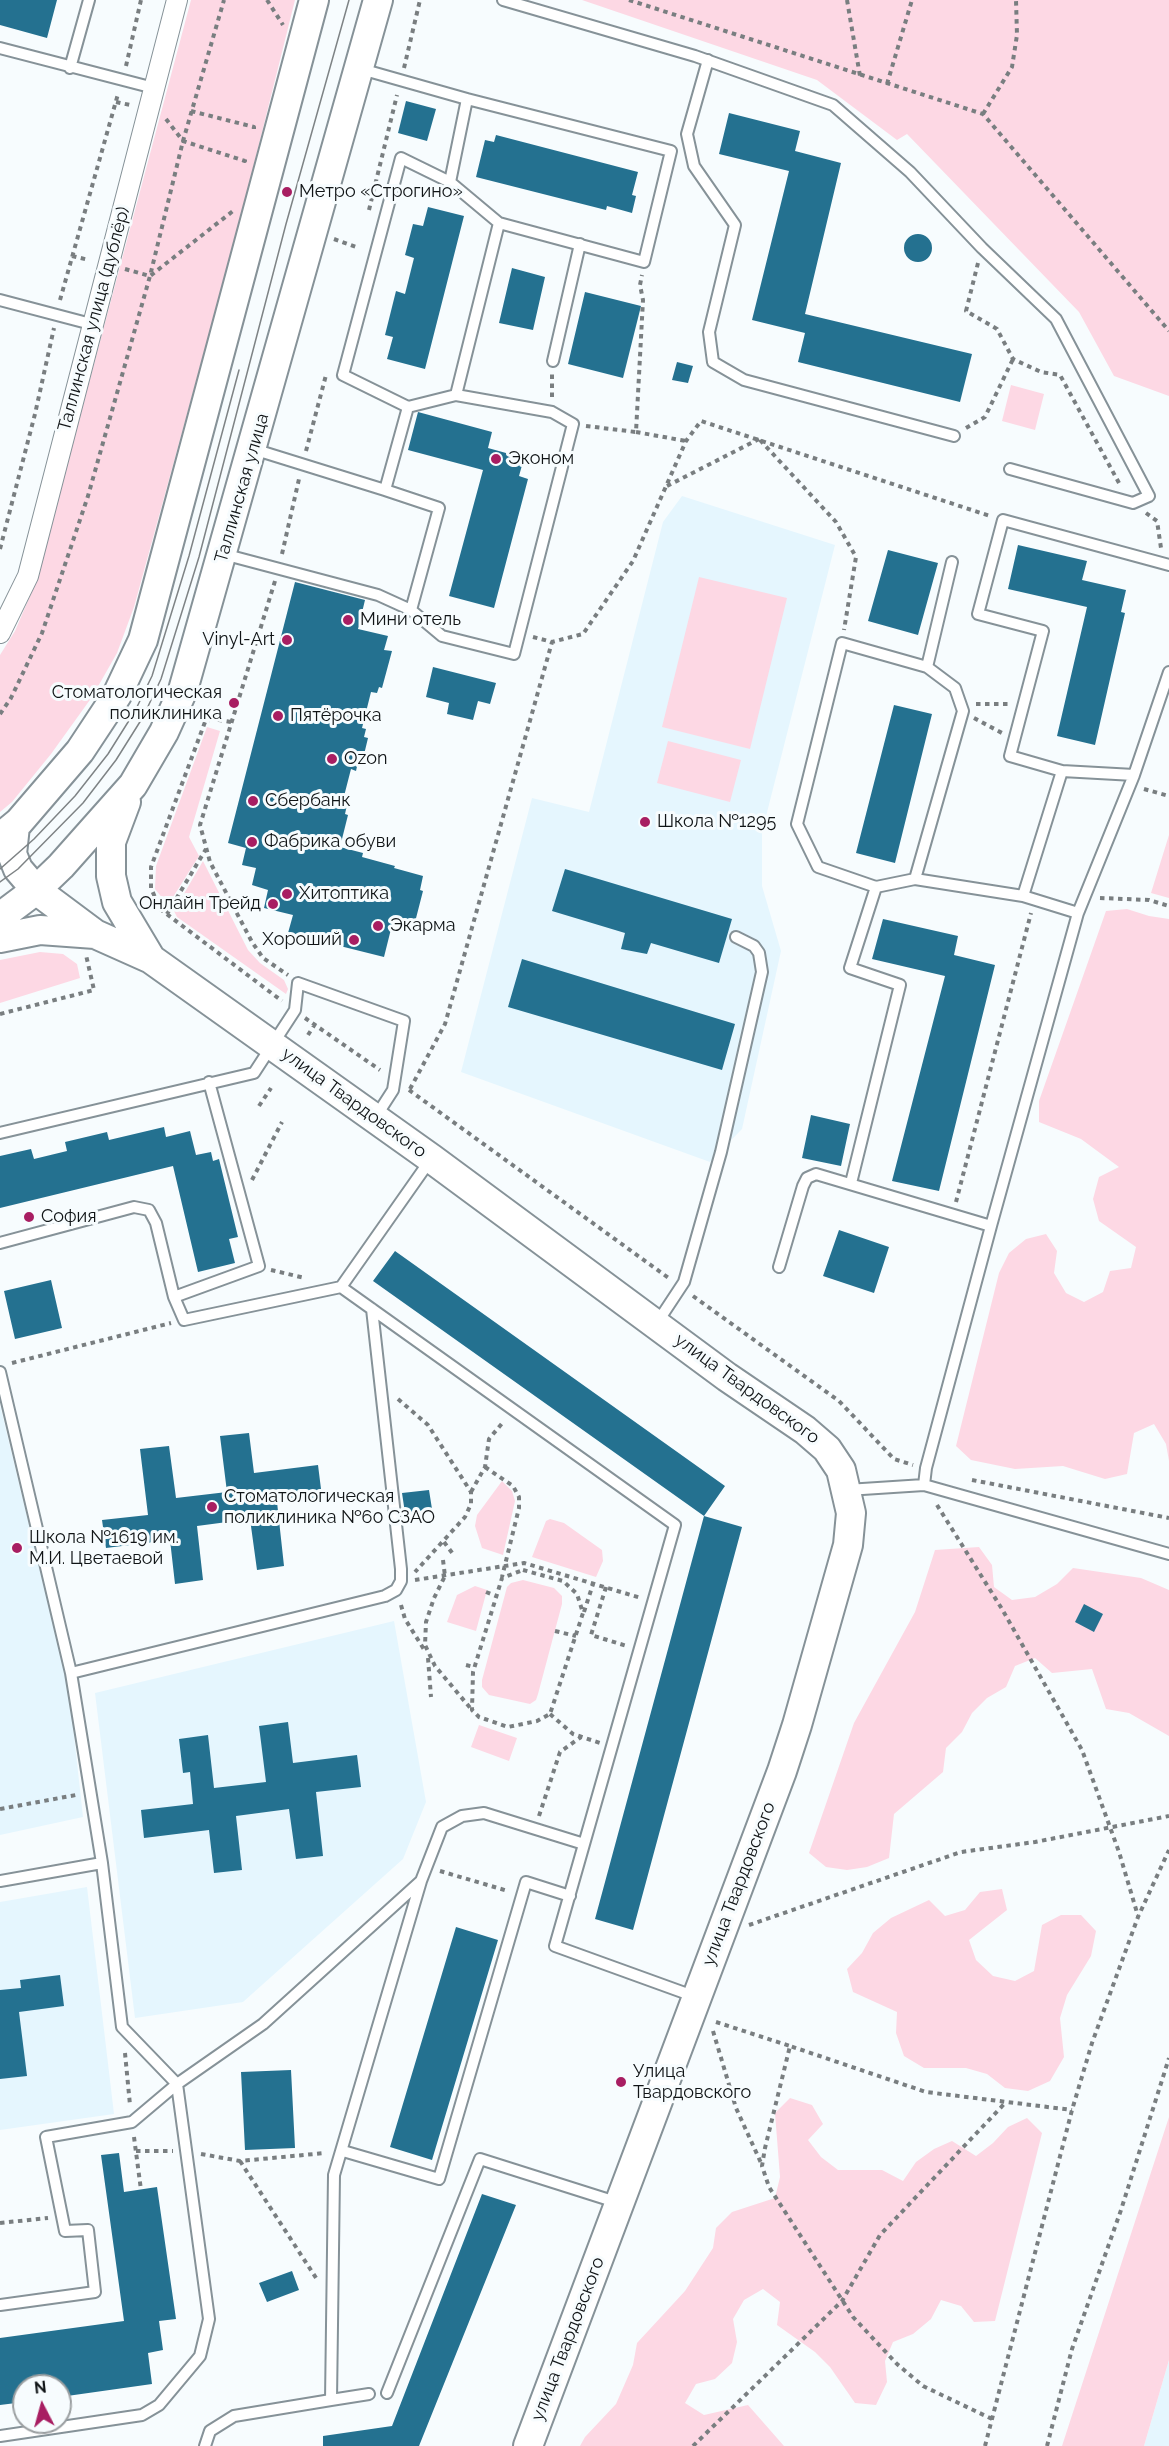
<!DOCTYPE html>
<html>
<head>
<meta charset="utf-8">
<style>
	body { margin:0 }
	#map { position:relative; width:1169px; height:2446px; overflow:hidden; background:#f7fcfe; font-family:Raleway,sans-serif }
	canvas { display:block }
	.north { position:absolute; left:12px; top:2374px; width:60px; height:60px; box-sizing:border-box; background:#f7fcfe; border:2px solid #9b9fa1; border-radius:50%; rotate:354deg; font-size:16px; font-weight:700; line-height:24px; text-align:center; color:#101416 }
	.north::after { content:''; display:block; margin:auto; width:21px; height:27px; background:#a81e62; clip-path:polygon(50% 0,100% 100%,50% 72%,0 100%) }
</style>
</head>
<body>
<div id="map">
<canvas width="1169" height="2446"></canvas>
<div class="north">N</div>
</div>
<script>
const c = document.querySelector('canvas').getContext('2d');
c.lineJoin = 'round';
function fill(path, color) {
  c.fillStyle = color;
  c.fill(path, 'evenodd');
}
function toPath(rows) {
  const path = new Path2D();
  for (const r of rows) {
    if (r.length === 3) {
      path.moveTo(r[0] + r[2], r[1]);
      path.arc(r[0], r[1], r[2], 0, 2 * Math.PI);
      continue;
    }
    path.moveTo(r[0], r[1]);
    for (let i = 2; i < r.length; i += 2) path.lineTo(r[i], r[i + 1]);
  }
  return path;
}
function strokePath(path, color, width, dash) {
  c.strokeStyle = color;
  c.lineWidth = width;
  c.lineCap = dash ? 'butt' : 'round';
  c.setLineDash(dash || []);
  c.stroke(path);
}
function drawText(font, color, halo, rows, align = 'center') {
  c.font = font + ' Raleway,sans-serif';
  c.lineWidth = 6;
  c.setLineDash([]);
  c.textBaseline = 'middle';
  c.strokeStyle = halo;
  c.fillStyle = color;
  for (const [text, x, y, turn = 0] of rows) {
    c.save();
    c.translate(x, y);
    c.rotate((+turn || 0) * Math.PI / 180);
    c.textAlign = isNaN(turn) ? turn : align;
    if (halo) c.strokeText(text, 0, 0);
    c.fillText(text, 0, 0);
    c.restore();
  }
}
const built = toPath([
	[682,496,835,545,762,832,762,886,781,951,742,1129,710,1162,461,1072,532,798,589,812,663,522],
	[0,1405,69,1690,83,1817,0,1835],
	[394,1621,426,1802,403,1859,243,2002,135,2018,95,1693],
	[87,1887,114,2114,0,2130,0,1902],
	[1169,2360,1169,2446,1144,2446]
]);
const green = toPath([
	[191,0,295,0,238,228,134,607,117,653,92,697,51,754,12,802,0,812,0,655,15,631,36,582],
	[582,0,1169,0,1169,396,1114,376,1079,312,907,134,897,140,817,80],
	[1011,385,1044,394,1035,430,1002,421],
	[699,577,787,598,750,749,662,727],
	[207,727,220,731,189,837,199,856,168,905,155,889,156,866],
	[668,741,741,760,730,802,657,783],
	[1169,835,1169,898,1151,893],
	[203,861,248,950,260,963,284,980,288,989,286,994,177,917,174,911],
	[1127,909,1149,916,1169,919,1169,1461,1166,1444,1154,1424,1134,1433,1127,1474,1105,1479,1063,1466,1015,1469,971,1460,956,1446,999,1273,1009,1253,1026,1239,1046,1234,1057,1251,1054,1273,1066,1293,1084,1302,1103,1292,1110,1271,1131,1268,1136,1247,1099,1221,1093,1199,1099,1177,1119,1167,1081,1139,1039,1122,1039,1101,1106,911],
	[40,952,63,954,77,964,80,978,0,1003,0,960],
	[502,1481,512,1491,515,1501,503,1555,482,1548,475,1526,477,1515],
	[550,1519,564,1523,602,1550,603,1561,596,1577,532,1557,546,1521],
	[979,1547,992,1565,994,1587,1012,1600,1035,1597,1057,1584,1073,1568,1141,1578,1169,1590,1169,1736,1129,1713,1106,1709,1092,1669,1052,1673,1035,1658,1015,1666,1006,1687,987,1698,972,1713,962,1732,946,1748,943,1772,894,1814,889,1858,867,1867,847,1870,826,1867,809,1853,854,1723,915,1612,935,1550],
	[523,1580,554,1588,562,1596,562,1604,538,1694,536,1700,530,1704,489,1695,482,1687,482,1680,507,1587,511,1583],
	[475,1586,487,1590,476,1631,447,1622,457,1595],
	[479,1725,517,1738,509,1761,471,1747],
	[1002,1889,1007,1910,969,1940,976,1960,993,1976,1015,1981,1034,1971,1042,1925,1061,1915,1081,1915,1096,1931,1091,1956,1067,1995,1060,2018,1064,2057,1050,2081,1028,2091,1005,2088,987,2074,966,2068,924,2068,904,2056,896,2033,897,2012,853,1992,847,1969,862,1953,873,1933,891,1918,929,1900,945,1916,965,1910,980,1892],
	[790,2098,812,2105,823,2124,808,2140,821,2157,838,2170,882,2170,903,2181,916,2162,934,2149,952,2141,976,2156,993,2143,1008,2127,1027,2118,1042,2133,995,2321,974,2322,961,2306,941,2300,931,2319,913,2334,893,2342,885,2361,887,2382,876,2405,855,2403,830,2367,815,2352,777,2325,780,2302,763,2289,744,2300,733,2319,737,2342,732,2363,715,2379,696,2384,685,2403,704,2415,748,2405,784,2446,580,2446,585,2437,616,2404,633,2365,637,2343,685,2291,713,2248,716,2228,732,2212,775,2198,780,2177,775,2113],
	[1169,2117,1169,2360,1144,2446,1062,2446]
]);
const building = toPath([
	[0,0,57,0,47,38,0,25],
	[406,101,436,109,427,141,398,133],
	[729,113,800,131,795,151,841,163,805,314,972,354,960,402,798,362,805,333,752,320,789,171,719,154],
	[496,135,638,172,632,195,636,196,632,213,607,206,606,210,476,177,485,140,494,142],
	[428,207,464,216,425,369,387,359,393,337,385,335,396,291,405,294,414,258,405,255,413,224,423,226],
	[918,248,14],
	[512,268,545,277,533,330,499,323],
	[585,292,641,306,623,378,568,364],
	[677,362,693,366,688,383,672,380],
	[418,412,492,432,488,448,524,458,519,476,528,479,494,608,449,596,483,470,408,450],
	[1018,545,1087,561,1082,580,1126,590,1121,612,1125,613,1095,745,1057,736,1087,607,1008,589],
	[888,550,938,563,918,635,868,621],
	[295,582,365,600,358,629,388,636,384,650,392,651,382,688,379,687,377,693,371,692,362,728,366,729,364,737,368,738,362,763,358,762,356,771,351,769,342,804,347,805,345,814,348,815,340,847,363,853,362,857,395,866,394,868,423,876,420,890,423,891,414,926,393,921,384,957,288,933,293,915,264,908,268,890,252,885,256,868,242,865,246,848,228,843],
	[433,667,496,683,490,704,478,701,473,720,447,714,449,703,426,697],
	[894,705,932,714,895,863,856,853],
	[565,869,732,919,719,963,651,943,647,954,621,949,625,933,552,911],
	[883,919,958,936,954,955,995,965,939,1191,892,1181,945,976,872,959],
	[522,959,735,1024,722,1070,508,1007],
	[811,1115,850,1124,841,1166,802,1158],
	[164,1127,166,1137,190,1131,196,1155,211,1152,213,1161,219,1159,238,1237,229,1239,235,1263,198,1272,173,1166,0,1208,0,1156,31,1149,34,1159,67,1151,65,1142,107,1132,109,1140],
	[839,1230,889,1247,874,1293,823,1276],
	[395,1251,725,1486,704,1516,373,1281],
	[51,1280,62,1328,15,1339,4,1291],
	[249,1433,254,1473,318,1465,322,1497,277,1502,284,1566,257,1570,250,1519,197,1526,203,1580,175,1584,170,1540,106,1548,102,1520,148,1515,140,1449,169,1446,176,1498,227,1492,220,1436],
	[429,1490,432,1509,405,1513,402,1493],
	[704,1516,742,1527,633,1930,595,1919],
	[1084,1604,1103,1614,1094,1632,1075,1622],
	[288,1722,293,1763,357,1755,361,1787,316,1792,323,1856,296,1859,289,1809,236,1816,242,1870,214,1873,209,1830,144,1838,141,1810,193,1804,190,1772,183,1773,179,1739,208,1735,214,1788,266,1782,259,1726],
	[456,1927,498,1940,432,2160,390,2147],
	[60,1975,64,2006,19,2012,27,2076,0,2079,0,1990,21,1988,20,1980],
	[291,2070,295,2148,245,2150,241,2072],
	[119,2153,124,2192,157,2187,176,2319,159,2321,163,2350,148,2353,152,2384,60,2397,60,2386,24,2386,24,2402,0,2405,0,2338,124,2321,101,2155],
	[482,2194,516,2205,419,2446,323,2446,323,2436,392,2426],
	[292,2271,299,2290,267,2302,259,2283]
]);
const path = toPath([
	[267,0,283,25],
	[629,0,983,114,1169,331],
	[847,0,860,76],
	[126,66,141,0],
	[404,68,420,0],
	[887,84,912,0],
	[116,102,130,105],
	[191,111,254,127,254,129],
	[983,114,1012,67,1017,35,1016,0],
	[166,119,183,141,245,161,245,159],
	[369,210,397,95],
	[334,239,359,248],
	[72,256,89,260],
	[978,263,966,311,997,329,1013,359,1041,372,1060,375,1119,483],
	[125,269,150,276,233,211],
	[60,300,118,94],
	[552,397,552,374],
	[586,426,636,432,643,300,640,285,642,275],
	[966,428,985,417,1013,359],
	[636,432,686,441],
	[760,440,836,522,856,557,844,630],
	[306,451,326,375],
	[667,486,759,439],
	[1146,513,1157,521,1161,548],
	[0,549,35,414,54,328],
	[282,554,299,479],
	[275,581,200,825,210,862,252,942,263,958,288,975],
	[533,637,552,642,583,634,633,561,686,441,701,421,990,516],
	[976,704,1008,704],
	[0,714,11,698,42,633,88,496,150,276,183,141,224,0],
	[974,718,1002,733],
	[231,722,213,719,205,722,151,867,151,888,160,909,282,1001],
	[1144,789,1169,796],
	[1100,898,1149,900,1169,906],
	[167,914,206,849],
	[0,1014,94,990,86,955],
	[305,1018,380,1070],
	[308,1035,315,1024],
	[410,1089,445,1024,552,642],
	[409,1090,670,1279],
	[259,1106,271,1088],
	[252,1180,282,1122],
	[956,1202,1031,913],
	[271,1270,305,1278],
	[693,1296,839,1401,894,1459,913,1465],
	[12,1363,171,1323],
	[398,1399,428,1425,471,1492,471,1504,465,1517,415,1572],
	[485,1467,513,1486,519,1497,519,1508,502,1577],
	[972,1480,1169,1518],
	[471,1492,485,1467,489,1439,504,1421],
	[937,1505,1002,1609,1082,1750,1119,1852,1138,1916],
	[444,1542,453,1554],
	[443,1560,445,1576,434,1598,426,1622,425,1645,435,1666,472,1710],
	[523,1570,563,1581,577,1594,583,1613,550,1714,537,1721,508,1727,479,1717,472,1710,473,1672,502,1578,523,1570],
	[415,1580,524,1563,641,1598],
	[606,1587,591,1635,627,1646],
	[486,1592,496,1596],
	[401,1605,405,1619,425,1651],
	[584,1612,593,1584],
	[555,1631,576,1636],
	[428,1658,431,1697],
	[466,1665,474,1667],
	[550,1714,573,1734,600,1743],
	[0,1809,76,1795],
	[539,1816,560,1752,581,1737],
	[440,1871,508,1891],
	[749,1925,961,1852,1035,1842,1169,1816],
	[716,2022,790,2046],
	[713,2031,736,2108,762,2165],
	[125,2053,130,2105],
	[134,2137,141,2190],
	[136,2151,173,2151],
	[201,2154,240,2161,325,2153],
	[240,2161,318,2281],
	[0,2223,48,2218],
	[992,2419,923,2386,897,2364,853,2317,769,2187,762,2166,765,2148,790,2046,926,2092,1072,2110],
	[693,2446,842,2301,880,2235,1006,2102],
	[985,2446,1072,2110,1092,2043,1138,1917,1169,1850],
	[1047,2446,1072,2349,1121,2210,1169,2058]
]);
const service = toPath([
	[503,0,695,56,833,105,910,172,982,248,1056,319,1149,496,1133,503,1010,469],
	[0,48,154,88],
	[708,60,687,134,694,166,735,225,709,332,713,362,744,380,954,436],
	[70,68,89,0],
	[361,69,467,99],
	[450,182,467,99,671,151,644,262,499,223],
	[0,300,91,324],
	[553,361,580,244],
	[253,449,385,490,408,407],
	[385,490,439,508,411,610,442,636,514,654,573,424,552,412,456,395,408,407,343,375,401,158,450,182,499,223,456,395],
	[223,554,378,595,411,610],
	[1134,775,1062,771,1010,756,1043,631,978,614,1003,520,1169,565],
	[915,879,963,711,955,688,927,667],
	[876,887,915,879,1023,896,1078,913],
	[1023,896,1062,771],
	[0,1133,254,1073,295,1010,298,983,404,1021,393,1090,375,1118],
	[431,1159,341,1287,675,1525,555,1946,696,1997],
	[851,1183,900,985,850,968,876,887,818,867,797,824,842,643,927,667,952,562],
	[991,1226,1078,913,1134,775,1169,672],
	[0,1243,134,1207,149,1210,156,1223,174,1297,259,1266,209,1082],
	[779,1267,803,1186,807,1178,816,1174,991,1226,926,1468,924,1485],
	[174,1297,184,1320,341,1287],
	[657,1323,684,1282,721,1152,762,972,759,953,754,946,736,937],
	[0,1372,71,1673,102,1863,122,2027,177,2084,209,2319,200,2356,159,2405,142,2415,0,2436],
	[847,1490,924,1485,1169,1554],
	[71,1673,385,1596,396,1590,401,1581,401,1569,372,1309],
	[0,1881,102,1863],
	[343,2151,439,2179,526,1882,570,1896],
	[0,2305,95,2292,88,2230,65,2231,46,2137,132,2122,177,2084,263,2024,421,1881],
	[387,2393,480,2159,619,2203],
	[331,2400,369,2394],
	[205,2446,210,2431,234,2416,331,2400,334,2175,421,1881,442,1827,462,1816,484,1813,584,1844]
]);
const minor = toPath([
	[0,633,28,576,177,0]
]);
const secondary = toPath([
	[126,802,111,842,111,876,117,902,151,959],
	[15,826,12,854,18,869,36,890,95,934,151,959,432,1159,727,1377,805,1430,827,1449,841,1470,851,1513,848,1545,797,1725,782,1771,528,2446],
	[1,837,19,822,80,751,117,695,143,640,314,0],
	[0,917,36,890,61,866,133,785,164,732,183,690,378,0],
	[0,938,40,930,95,934]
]);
const tram = toPath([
	[0,869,34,839,75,796,108,754,135,711,152,676,189,556,239,370],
	[0,882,18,869,83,803,116,760,143,717,161,679,199,557,286,224,349,0]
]);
const markers = [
	[287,192,6,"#a81e62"],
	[496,459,6,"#a81e62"],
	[348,620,6,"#a81e62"],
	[287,640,6,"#a81e62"],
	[234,703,6,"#a81e62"],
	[278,716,6,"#a81e62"],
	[332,759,6,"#a81e62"],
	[253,801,6,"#a81e62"],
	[645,822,6,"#a81e62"],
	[252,842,6,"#a81e62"],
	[287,894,6,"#a81e62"],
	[273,904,6,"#a81e62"],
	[378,926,6,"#a81e62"],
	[354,940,6,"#a81e62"],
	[29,1217,6,"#a81e62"],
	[212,1507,6,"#a81e62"],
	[17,1548,6,"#a81e62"],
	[621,2082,6,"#a81e62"]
];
const poiNames = [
	["Метро «Строгино»",299,192],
	["Эконом",508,459],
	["Мини отель",360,620],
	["Vinyl-Art",275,640,"right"],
	["Стоматологическая",222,693,"right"],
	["поликлиника",222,714,"right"],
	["Пятёрочка",290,716],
	["Ozon",344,759],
	["Сбербанк",265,801],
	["Школа №1295",657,822],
	["Фабрика обуви",264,842],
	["Хитоптика",299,894],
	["Онлайн Трейд",261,904,"right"],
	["Экарма",390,926],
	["Хороший",342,940,"right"],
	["София",41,1217],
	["Стоматологическая",224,1497],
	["поликлиника №60 СЗАО",224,1518],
	["Школа №1619 им.",29,1538],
	["М.И. Цветаевой",29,1559],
	["Улица",633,2072],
	["Твардовского",633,2093]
];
const streetNames = [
	["Таллинская улица (дублёр)",94,319,-75],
	["Таллинская улица",242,488,-74],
	["улица Твардовского",354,1103,36],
	["улица Твардовского",747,1389,36],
	["улица Твардовского",739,1884,-69],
	["улица Твардовского",568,2339,-69]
];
fill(built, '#e5f6fe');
fill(green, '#fdd8e4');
fill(building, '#247190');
strokePath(service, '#869298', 14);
strokePath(minor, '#869298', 22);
strokePath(secondary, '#869298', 32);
strokePath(path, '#797e80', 4, [4.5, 4.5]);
strokePath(service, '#fff', 10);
strokePath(minor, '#fff', 20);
strokePath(secondary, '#fff', 28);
strokePath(tram, '#7e8385', 1.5);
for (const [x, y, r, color] of markers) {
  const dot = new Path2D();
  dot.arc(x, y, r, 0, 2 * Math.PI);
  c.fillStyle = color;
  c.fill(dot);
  strokePath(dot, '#f7fcfe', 2);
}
drawText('18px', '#101416', '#f7fcfe', poiNames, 'left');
drawText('18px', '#101416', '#f7fcfe', streetNames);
</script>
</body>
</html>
